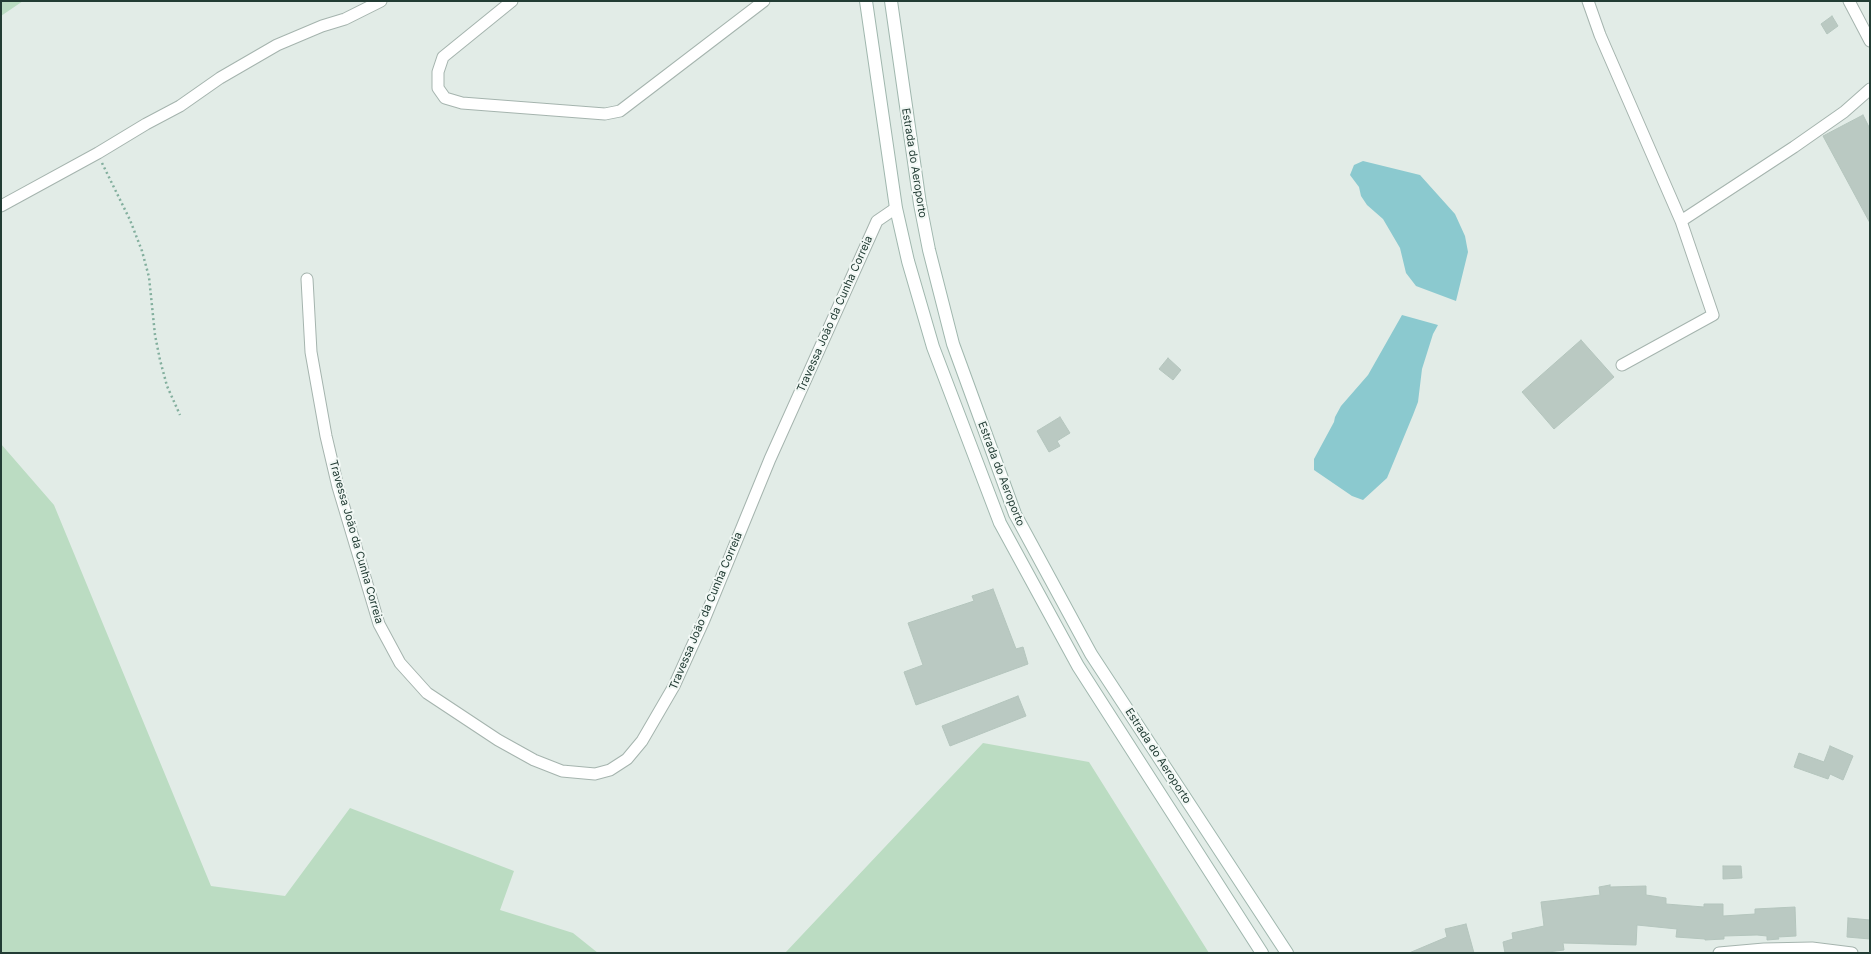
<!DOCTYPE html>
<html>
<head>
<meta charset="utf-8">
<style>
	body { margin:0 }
	#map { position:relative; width:1871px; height:954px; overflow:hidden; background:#e2ece7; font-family:Inter,sans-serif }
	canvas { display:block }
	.frame { position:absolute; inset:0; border:2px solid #223c34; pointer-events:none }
</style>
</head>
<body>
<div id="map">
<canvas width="1871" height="954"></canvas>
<div class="frame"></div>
</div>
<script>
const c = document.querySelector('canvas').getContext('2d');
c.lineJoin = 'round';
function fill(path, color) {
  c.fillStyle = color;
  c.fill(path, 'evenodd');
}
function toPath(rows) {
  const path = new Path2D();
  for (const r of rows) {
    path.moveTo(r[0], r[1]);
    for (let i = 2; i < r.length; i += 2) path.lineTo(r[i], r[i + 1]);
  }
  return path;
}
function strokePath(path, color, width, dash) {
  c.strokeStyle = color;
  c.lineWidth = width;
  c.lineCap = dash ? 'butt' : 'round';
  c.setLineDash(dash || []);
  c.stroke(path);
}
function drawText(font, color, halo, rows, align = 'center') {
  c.font = font + ' Inter,sans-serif';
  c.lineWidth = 4;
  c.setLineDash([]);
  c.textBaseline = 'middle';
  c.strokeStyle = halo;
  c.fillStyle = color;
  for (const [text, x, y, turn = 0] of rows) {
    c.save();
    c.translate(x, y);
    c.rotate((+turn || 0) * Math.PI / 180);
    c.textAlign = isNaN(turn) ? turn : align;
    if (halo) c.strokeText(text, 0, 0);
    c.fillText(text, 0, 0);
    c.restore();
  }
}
const green = toPath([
	[1,1,23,1,1,16],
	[1,444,54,505,211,886,285,896,350,808,514,871,500,910,573,933,598,953,1,953],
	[983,743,1089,762,1209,953,785,953]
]);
const water = toPath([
	[1363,161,1420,175,1455,214,1465,236,1468,252,1456,301,1416,286,1406,273,1400,248,1383,219,1367,205,1361,196,1359,187,1350,175,1354,165],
	[1402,315,1438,325,1433,334,1422,369,1418,402,1413,415,1387,478,1363,500,1352,496,1314,470,1314,459,1334,422,1335,417,1341,406,1368,375]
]);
const building = toPath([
	[1832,16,1838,26,1827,34,1821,24,1832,16],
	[1863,115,1870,129,1870,223,1823,136,1863,115],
	[1581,340,1614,377,1554,429,1522,392,1581,340],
	[1168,358,1181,370,1173,380,1159,369,1168,358],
	[1060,417,1070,433,1057,441,1060,446,1049,452,1037,431,1060,417],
	[993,589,1016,649,1023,647,1028,664,916,705,904,672,923,665,908,623,974,601,972,596,993,589],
	[1018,696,1026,716,950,746,942,726,1018,696],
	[1830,746,1853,756,1843,780,1830,774,1828,779,1794,767,1799,753,1824,762,1830,746],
	[1723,866,1741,866,1742,878,1723,879,1723,866],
	[1610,885,1610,887,1646,886,1646,895,1666,898,1666,904,1704,907,1704,904,1723,904,1723,916,1755,914,1755,909,1795,907,1796,936,1778,937,1779,939,1767,940,1767,936,1757,935,1724,936,1724,939,1705,940,1705,939,1676,937,1677,929,1637,925,1636,945,1563,943,1564,950,1540,953,1505,953,1503,942,1513,939,1512,933,1544,926,1541,902,1600,895,1599,887,1610,885],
	[1848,918,1870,920,1870,939,1847,937,1848,918],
	[1466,924,1474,953,1409,953,1447,937,1445,929,1466,924]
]);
const path = toPath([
	[102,163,130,220,142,251,149,277,155,335,160,360,167,386,180,415]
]);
const minor = toPath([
	[512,1,443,57,438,72,438,88,445,98,462,103,605,114,620,111,764,1],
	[1588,1,1600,35,1681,221,1713,315,1622,365],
	[1849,1,1870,41],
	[1,206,98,153,146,124,180,106,220,78,277,45,322,26,345,19,381,1],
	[1681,221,1794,147,1844,112,1870,89],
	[307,279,311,352,326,436,338,487,379,624,400,663,427,693,498,740,534,760,562,771,595,774,610,770,627,759,642,741,674,686,704,620,770,459,877,221,896,208],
	[1719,953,1764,949,1812,948,1852,953]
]);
const secondary = toPath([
	[866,1,896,208,908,261,933,347,1000,523,1078,666,1262,953],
	[891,1,920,204,929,250,953,344,1015,514,1091,654,1287,953]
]);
const streetNames = [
	["Estrada do Aeroporto",914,163,81],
	["Travessa João da Cunha Correia",835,314,-66],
	["Estrada do Aeroporto",1001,474,69],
	["Travessa João da Cunha Correia",356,542,74],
	["Travessa João da Cunha Correia",706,611,-67],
	["Estrada do Aeroporto",1158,756,57]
];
fill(green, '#bbdcc2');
fill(water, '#8bc9cf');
fill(building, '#bac9c2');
strokePath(building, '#b4c5bd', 1);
strokePath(minor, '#a5b4ae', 13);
strokePath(secondary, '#a0b7ae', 14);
strokePath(path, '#83af9e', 2.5, [2, 3]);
strokePath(minor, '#fff', 11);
strokePath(secondary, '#fff', 12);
drawText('11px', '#223c34', '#f2f8f5', streetNames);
</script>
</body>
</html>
